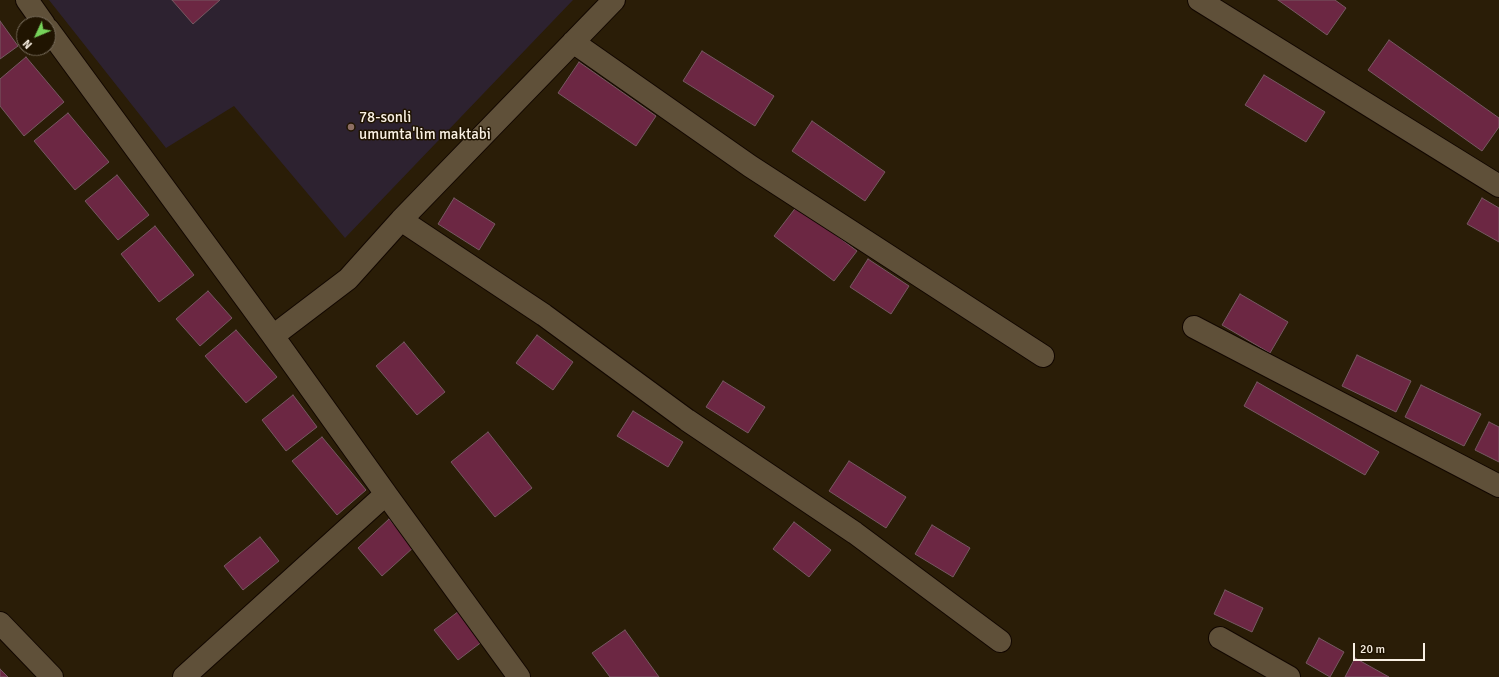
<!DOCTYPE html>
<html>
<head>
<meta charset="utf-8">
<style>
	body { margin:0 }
	#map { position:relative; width:1499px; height:677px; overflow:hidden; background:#2a1d07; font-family:Signika,sans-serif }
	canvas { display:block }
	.north { position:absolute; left:16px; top:16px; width:40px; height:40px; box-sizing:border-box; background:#201401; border:1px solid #776c5b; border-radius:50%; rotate:226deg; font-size:11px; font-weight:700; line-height:16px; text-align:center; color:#f9f0e3 }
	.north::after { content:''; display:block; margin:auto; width:14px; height:18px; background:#76d25a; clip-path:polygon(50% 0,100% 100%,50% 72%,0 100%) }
	.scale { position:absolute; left:1353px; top:643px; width:72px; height:18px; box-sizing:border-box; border:2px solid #f9f0e3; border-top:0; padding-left:5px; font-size:12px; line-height:14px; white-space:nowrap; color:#f9f0e3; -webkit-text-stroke:3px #201401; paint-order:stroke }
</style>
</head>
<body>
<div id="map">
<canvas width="1499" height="677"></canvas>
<div class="north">N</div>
<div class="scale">20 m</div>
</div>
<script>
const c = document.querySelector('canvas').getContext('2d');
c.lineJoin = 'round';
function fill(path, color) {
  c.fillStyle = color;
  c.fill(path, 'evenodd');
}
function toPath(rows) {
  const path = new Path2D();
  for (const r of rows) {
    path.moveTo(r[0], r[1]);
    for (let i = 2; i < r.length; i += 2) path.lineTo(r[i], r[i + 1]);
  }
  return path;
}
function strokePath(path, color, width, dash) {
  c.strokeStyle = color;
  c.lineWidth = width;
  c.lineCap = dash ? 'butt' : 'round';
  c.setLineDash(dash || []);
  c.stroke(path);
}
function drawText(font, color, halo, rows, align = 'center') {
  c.font = font + ' Signika,sans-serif';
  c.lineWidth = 3;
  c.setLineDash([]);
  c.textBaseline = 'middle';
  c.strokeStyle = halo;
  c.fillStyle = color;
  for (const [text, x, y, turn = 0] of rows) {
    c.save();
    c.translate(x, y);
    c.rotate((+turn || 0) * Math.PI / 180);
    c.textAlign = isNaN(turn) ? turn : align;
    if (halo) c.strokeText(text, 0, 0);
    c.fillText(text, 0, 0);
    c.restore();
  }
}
const education = toPath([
	[49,0,573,0,345,238,234,106,166,148]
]);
const building = toPath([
	[172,0,220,0,193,24,172,0],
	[1278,0,1335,0,1346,8,1327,35,1278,0],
	[0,21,18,46,0,59,0,21],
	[1389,40,1499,118,1499,127,1482,151,1368,70,1389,40],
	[702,51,774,96,755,126,683,81,702,51],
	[26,57,64,102,24,136,0,106,0,79,26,57],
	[579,62,656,116,636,146,558,93,579,62],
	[1264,75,1325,112,1306,142,1245,105,1264,75],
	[68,113,109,162,75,190,34,141,68,113],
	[812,121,885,172,865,201,792,151,812,121],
	[117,175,149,215,118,240,85,201,117,175],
	[454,198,495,224,479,250,438,224,454,198],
	[1482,198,1499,208,1499,242,1467,224,1482,198],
	[797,206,857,251,834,281,774,236,797,206],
	[155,226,194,275,159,302,121,254,155,226],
	[868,259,909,286,891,314,850,287,868,259],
	[208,291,232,318,200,346,176,319,208,291],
	[1240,294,1288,322,1270,353,1222,325,1240,294],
	[236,330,277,377,246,403,205,356,236,330],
	[537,335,573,362,553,390,516,363,537,335],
	[404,342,445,392,417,415,376,366,404,342],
	[1357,355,1411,381,1396,412,1342,386,1357,355],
	[723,381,765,407,748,433,706,407,723,381],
	[1257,382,1379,452,1365,475,1244,406,1257,382],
	[1421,385,1481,414,1464,446,1405,417,1421,385],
	[293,395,317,427,286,451,262,420,293,395],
	[633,411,683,442,668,467,617,436,633,411],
	[1489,422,1499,427,1499,462,1475,450,1489,422],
	[488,432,532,488,495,517,451,462,488,432],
	[322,437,366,490,337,515,292,461,322,437],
	[849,461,906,497,886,528,829,491,849,461],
	[389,519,414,547,382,576,358,548,389,519],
	[794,522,831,550,809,577,773,549,794,522],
	[932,525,970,548,953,577,915,554,932,525],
	[260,537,279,561,243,590,224,566,260,537],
	[1225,590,1263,608,1252,632,1214,614,1225,590],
	[459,611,483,641,458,660,434,630,459,611],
	[625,630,659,677,610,677,592,653,625,630],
	[1319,638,1344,652,1330,677,1306,663,1319,638],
	[1355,658,1389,677,1345,677,1355,658],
	[0,669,8,677,0,677,0,669]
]);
const minor = toPath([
	[27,0,44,24],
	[1199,0,1499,186],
	[48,29,273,336,386,494,184,677],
	[573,42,750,166,1043,356],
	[401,220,544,315,687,420,855,533,1000,641],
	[1194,327,1499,486],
	[273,336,348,279,401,220,614,0],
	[386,494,519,677],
	[0,623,52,677],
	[1220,638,1289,677]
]);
const markers = [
	[351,127,4,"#8d6e63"]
];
const poiNames = [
	["78-sonli",359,118],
	["umumta'lim maktabi",359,135]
];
fill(education, '#2d2230');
fill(building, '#6c2743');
strokePath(building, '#765962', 1);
strokePath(minor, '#120700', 24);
strokePath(minor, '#5f5039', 22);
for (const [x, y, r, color] of markers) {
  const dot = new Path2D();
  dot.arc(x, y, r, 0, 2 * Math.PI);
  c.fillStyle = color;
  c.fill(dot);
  strokePath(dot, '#201401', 1.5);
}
drawText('15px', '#f9f0e3', '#201401', poiNames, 'left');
</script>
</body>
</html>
